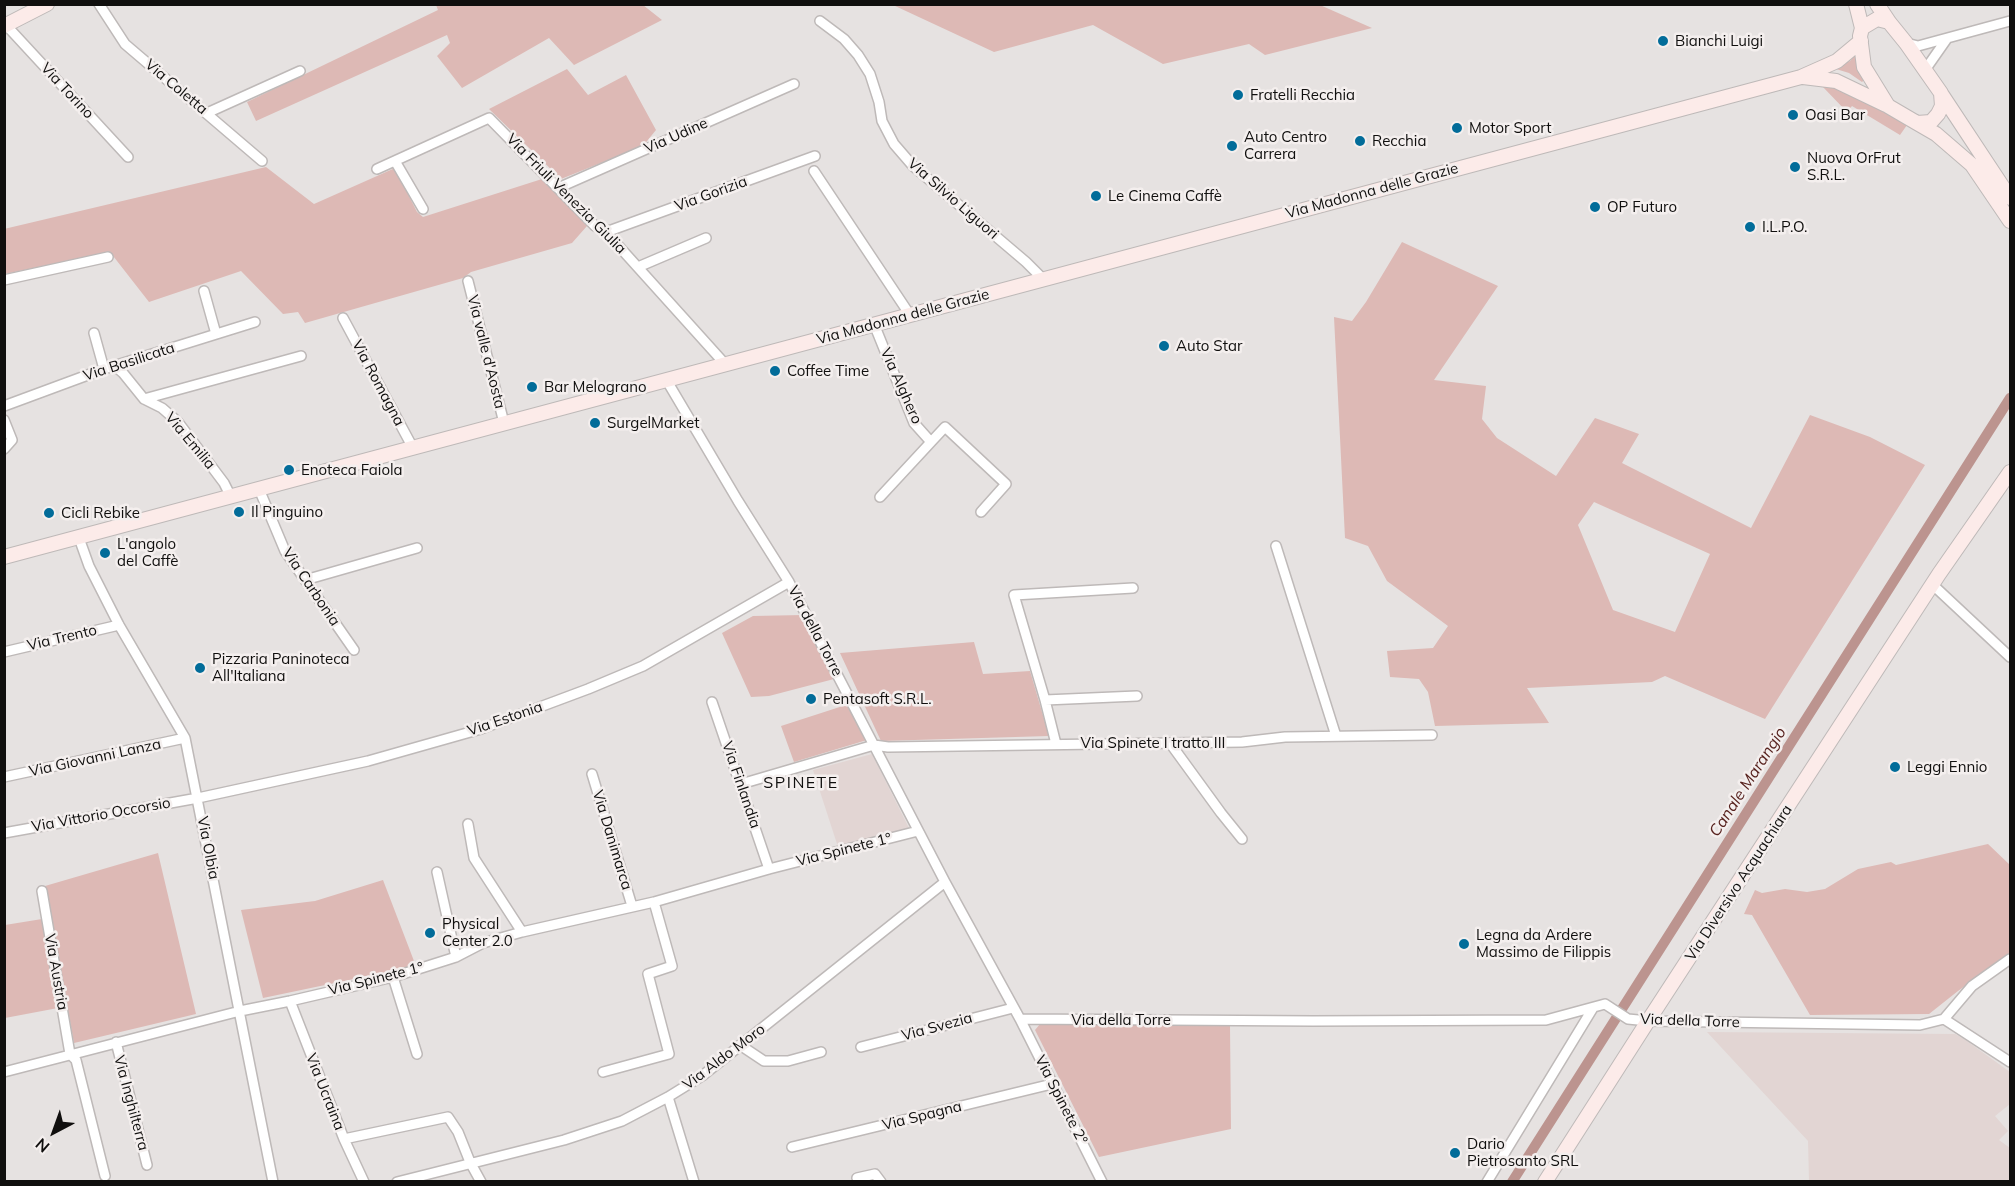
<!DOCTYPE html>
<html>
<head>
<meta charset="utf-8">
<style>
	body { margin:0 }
	#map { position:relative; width:2015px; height:1186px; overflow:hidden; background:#e6e2e1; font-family:Mulish,sans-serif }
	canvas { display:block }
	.frame { position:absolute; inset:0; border:6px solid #100f0e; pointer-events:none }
	.north { position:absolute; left:24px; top:1102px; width:60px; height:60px; -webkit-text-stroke:4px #f4efee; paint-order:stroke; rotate:221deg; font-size:16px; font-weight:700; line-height:24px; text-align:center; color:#100f0e }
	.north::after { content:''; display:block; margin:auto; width:21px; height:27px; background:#100f0e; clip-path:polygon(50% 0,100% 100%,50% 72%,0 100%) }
</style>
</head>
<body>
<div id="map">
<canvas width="2015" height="1186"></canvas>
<div class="frame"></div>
<div class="north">N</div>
</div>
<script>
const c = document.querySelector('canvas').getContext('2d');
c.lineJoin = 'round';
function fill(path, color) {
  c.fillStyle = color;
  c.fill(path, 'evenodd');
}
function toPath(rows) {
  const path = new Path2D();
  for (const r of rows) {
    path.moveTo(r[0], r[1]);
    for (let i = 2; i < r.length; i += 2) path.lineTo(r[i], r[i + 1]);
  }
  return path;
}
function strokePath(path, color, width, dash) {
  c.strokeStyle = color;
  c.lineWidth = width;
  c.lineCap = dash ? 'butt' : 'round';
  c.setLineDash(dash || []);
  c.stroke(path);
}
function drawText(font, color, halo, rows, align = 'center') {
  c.font = font + ' Mulish,sans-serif';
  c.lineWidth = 5;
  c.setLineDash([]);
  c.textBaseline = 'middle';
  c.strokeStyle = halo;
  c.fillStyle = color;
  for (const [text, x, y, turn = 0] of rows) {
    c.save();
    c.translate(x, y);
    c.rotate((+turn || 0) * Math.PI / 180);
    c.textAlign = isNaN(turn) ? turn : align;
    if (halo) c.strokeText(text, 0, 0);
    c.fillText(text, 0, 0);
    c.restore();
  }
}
const built = toPath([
	[872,754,909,828,838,847,813,770],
	[1707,1032,1955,1034,1964,1039,2010,1072,2010,1104,1995,1116,2008,1131,1999,1140,2010,1148,2010,1181,1809,1181,1808,1141]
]);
const green = toPath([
	[436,5,643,5,662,20,574,65,549,38,462,88,437,56,450,43,447,35,256,121,247,102,438,10],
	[1320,5,1372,28,1265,55,1249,44,1163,64,1093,25,994,52,893,5],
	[1854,56,1857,59,1865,79,1862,82,1849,73,1836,69,1837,66,1850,61],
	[567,69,588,95,626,75,656,130,643,146,561,179,489,109],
	[1822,86,1843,88,1907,125,1900,135,1852,106,1847,112],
	[266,167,314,204,395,168,417,212,423,217,542,179,587,226,572,243,471,272,463,278,305,323,298,312,283,314,241,271,149,302,110,252,5,274,4,229],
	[1402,242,1498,286,1434,380,1486,386,1482,419,1497,438,1556,476,1595,418,1639,434,1622,463,1751,528,1810,415,1870,437,1925,465,1765,719,1665,676,1652,682,1527,688,1549,723,1435,726,1428,692,1419,679,1390,677,1387,651,1433,648,1448,626,1387,581,1368,546,1345,538,1334,317,1352,321,1366,302],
	[1594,502,1710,554,1675,632,1613,610,1578,525],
	[803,615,834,679,769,696,751,697,722,633,753,616],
	[974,642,983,674,1030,671,1049,736,881,741,840,653],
	[849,704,867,740,794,762,781,726],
	[1988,844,2010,865,2010,953,1958,991,1929,1014,1810,1015,1752,915,1744,914,1755,890,1762,893,1785,889,1807,892,1825,889,1858,869,1891,862,1896,865],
	[158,853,196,1014,74,1043,45,886],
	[383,880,414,961,411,967,263,998,241,910,315,901],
	[42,919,58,1008,5,1018,5,925],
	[1040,1024,1230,1026,1231,1129,1099,1157,1035,1030]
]);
const canal = toPath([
	[1512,1182,2010,398]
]);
const street = toPath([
	[99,4,125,44,262,161],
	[820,21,844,39,858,55,870,74,879,102,882,121,894,144,913,166,1026,262,1043,279],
	[6,25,128,157],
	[1906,43,1918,46,2010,21],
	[1925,70,1946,40],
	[207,113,300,71],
	[395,161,423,209],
	[377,169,489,118,595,226,606,232,725,364],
	[814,171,910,315],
	[558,188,794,84],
	[606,232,815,156],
	[638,267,706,238],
	[4,280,108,257],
	[468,281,504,423],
	[204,291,216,334],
	[343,318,413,448],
	[874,324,914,423,931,442,880,497],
	[94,333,104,369],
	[116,367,123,373,144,399,162,408,178,422,224,483,231,497],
	[667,381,738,501,789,582,945,882,1020,1019,1102,1182],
	[144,399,301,356],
	[4,406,104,369,255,322],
	[4,420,12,440,4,449],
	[931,442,945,427,1006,484,981,512],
	[259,489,285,551,354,650],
	[79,538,89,566,119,625,185,738,273,1182],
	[1276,546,1336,736],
	[305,580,417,548],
	[1933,585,2010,657],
	[4,652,119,625],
	[1045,700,1137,696],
	[712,702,769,869],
	[1170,743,1221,813,1242,839],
	[1056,744,1045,700,1014,595,1133,588],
	[592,774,632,906],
	[4,777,185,738],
	[741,784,874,745,888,747,1242,742,1285,737,1432,735],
	[468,824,474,858,522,932],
	[4,833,198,798,368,761,481,729,588,689,643,666,789,582],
	[437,872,456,957],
	[42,891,70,1054,76,1060,105,1176],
	[393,977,417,1054],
	[290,1001,344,1139,364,1182],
	[1020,1019,1313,1021,1546,1020,1605,1004,1628,1019,1648,1021,1920,1025,1944,1019,2010,1062],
	[1944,1019,1972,986,2010,959],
	[116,1042,147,1165],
	[740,1045,764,1061,788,1061,821,1052],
	[861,1047,1013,1008],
	[4,1072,240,1011,290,1001,393,977,456,957,483,943,522,932,654,902,769,869,918,831],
	[603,1072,669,1054,648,974,672,966,654,902],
	[668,1097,694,1182],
	[344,1139,448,1117,458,1132,470,1162,481,1182],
	[792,1147,1052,1084],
	[857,1178,875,1174,881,1182],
	[397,1182,564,1140,622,1121,668,1097,702,1076,945,882],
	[1487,1182,1593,1008]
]);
const secondary = toPath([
	[1856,4,1862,28],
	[1877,4,1889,22],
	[1877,19,1889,22,1906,43,1941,93,1942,106,1938,114,1931,122,1917,123,1888,106,1864,67,1860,36,1862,28,1877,19],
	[4,26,47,4],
	[1803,77,1836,81,1886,105],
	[1942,95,2010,198],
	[1917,123,1936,134,1972,165,2010,221],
	[4,557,1801,77,1837,61,1861,41],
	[1545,1182,1648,1021,1939,574,2010,472]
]);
const markers = [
	[1663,41,6,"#026c99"],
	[1238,95,6,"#026c99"],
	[1793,115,6,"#026c99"],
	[1457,128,6,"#026c99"],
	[1360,141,6,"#026c99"],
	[1232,146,6,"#026c99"],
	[1795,167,6,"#026c99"],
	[1096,196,6,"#026c99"],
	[1595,207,6,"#026c99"],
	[1750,227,6,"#026c99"],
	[1164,346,6,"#026c99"],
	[775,371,6,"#026c99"],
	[532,387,6,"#026c99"],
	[595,423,6,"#026c99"],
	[289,470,6,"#026c99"],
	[239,512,6,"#026c99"],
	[49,513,6,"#026c99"],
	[105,553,6,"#026c99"],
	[200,668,6,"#026c99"],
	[811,699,6,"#026c99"],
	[1895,767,6,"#026c99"],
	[430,933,6,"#026c99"],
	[1464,944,6,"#026c99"],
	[1455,1153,6,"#026c99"]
];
const poiNames = [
	["Bianchi Luigi",1675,41],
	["Fratelli Recchia",1250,95],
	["Oasi Bar",1805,115],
	["Motor Sport",1469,128],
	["Auto Centro",1244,137],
	["Carrera",1244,154],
	["Recchia",1372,141],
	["Nuova OrFrut",1807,158],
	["S.R.L.",1807,175],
	["Le Cinema Caffè",1108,196],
	["OP Futuro",1607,207],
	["I.L.P.O.",1762,227],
	["Auto Star",1176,346],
	["Coffee Time",787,371],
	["Bar Melograno",544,387],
	["SurgelMarket",607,423],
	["Enoteca Faiola",301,470],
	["Il Pinguino",251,512],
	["Cicli Rebike",61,513],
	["L'angolo",117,544],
	["del Caffè",117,561],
	["Pizzaria Paninoteca",212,659],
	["All'Italiana",212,676],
	["Pentasoft S.R.L.",823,699],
	["Leggi Ennio",1907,767],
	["Physical",442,924],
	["Center 2.0",442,941],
	["Legna da Ardere",1476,935],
	["Massimo de Filippis",1476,952],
	["Dario",1467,1144],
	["Pietrosanto SRL",1467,1161]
];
const streetNames = [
	["Via Coletta",176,87,40],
	["Via Torino",67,91,47],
	["Via Udine",676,136,-24],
	["Via Madonna delle Grazie",1372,191,-15],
	["Via Friuli Venezia Giulia",566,194,45],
	["Via Gorizia",711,194,-20],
	["Via Silvio Liguori",953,199,41],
	["Via Madonna delle Grazie",903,317,-15],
	["Via valle d'Aosta",486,352,76],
	["Via Basilicata",129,362,-18],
	["Via Romagna",378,383,62],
	["Via Alghero",901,386,66],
	["Via Emilia",190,441,50],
	["Via Carbonia",311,587,56],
	["Via della Torre",815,631,62],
	["Via Trento",62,638,-13],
	["Via Estonia",505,719,-19],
	["Via Spinete I tratto III",1153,743],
	["Via Giovanni Lanza",95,758,-12],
	["Via Finlandia",741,785,71],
	["Via Vittorio Occorsio",101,815,-10],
	["Via Danimarca",612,840,73],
	["Via Olbia",208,848,79],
	["Via Spinete 1°",844,850,-14],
	["Via Diversivo Acquachiara",1739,883,-57],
	["Via Austria",56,972,80],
	["Via Spinete 1°",376,979,-14],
	["Via della Torre",1121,1020],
	["Via della Torre",1690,1021,2],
	["Via Svezia",937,1027,-15],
	["Via Aldo Moro",724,1057,-37],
	["Via Ucraina",325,1092,68],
	["Via Spinete 2°",1061,1100,63],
	["Via Inghilterra",131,1103,75],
	["Via Spagna",922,1116,-14]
];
const waterNames = [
	["Canale Marangio",1748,782,-57]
];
const neighbourhoodNames = [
	["SPINETE",801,783]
];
fill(built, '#e2d5d3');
fill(green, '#ddb9b5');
strokePath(canal, '#bc948f', 10);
strokePath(street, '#beb9b8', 12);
strokePath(secondary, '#beb9b8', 16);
strokePath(street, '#fff', 9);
strokePath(secondary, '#fcebe9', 14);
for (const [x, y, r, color] of markers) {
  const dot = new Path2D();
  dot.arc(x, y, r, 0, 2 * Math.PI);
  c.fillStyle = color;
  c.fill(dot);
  strokePath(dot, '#f4efee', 2);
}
drawText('15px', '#100f0e', '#f4efee', poiNames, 'left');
drawText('15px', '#100f0e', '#f4efee', streetNames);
drawText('italic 16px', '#58231f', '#f4efee', waterNames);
c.letterSpacing = '1.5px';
drawText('16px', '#100f0e', '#f4efee', neighbourhoodNames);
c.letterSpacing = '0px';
</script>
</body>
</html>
